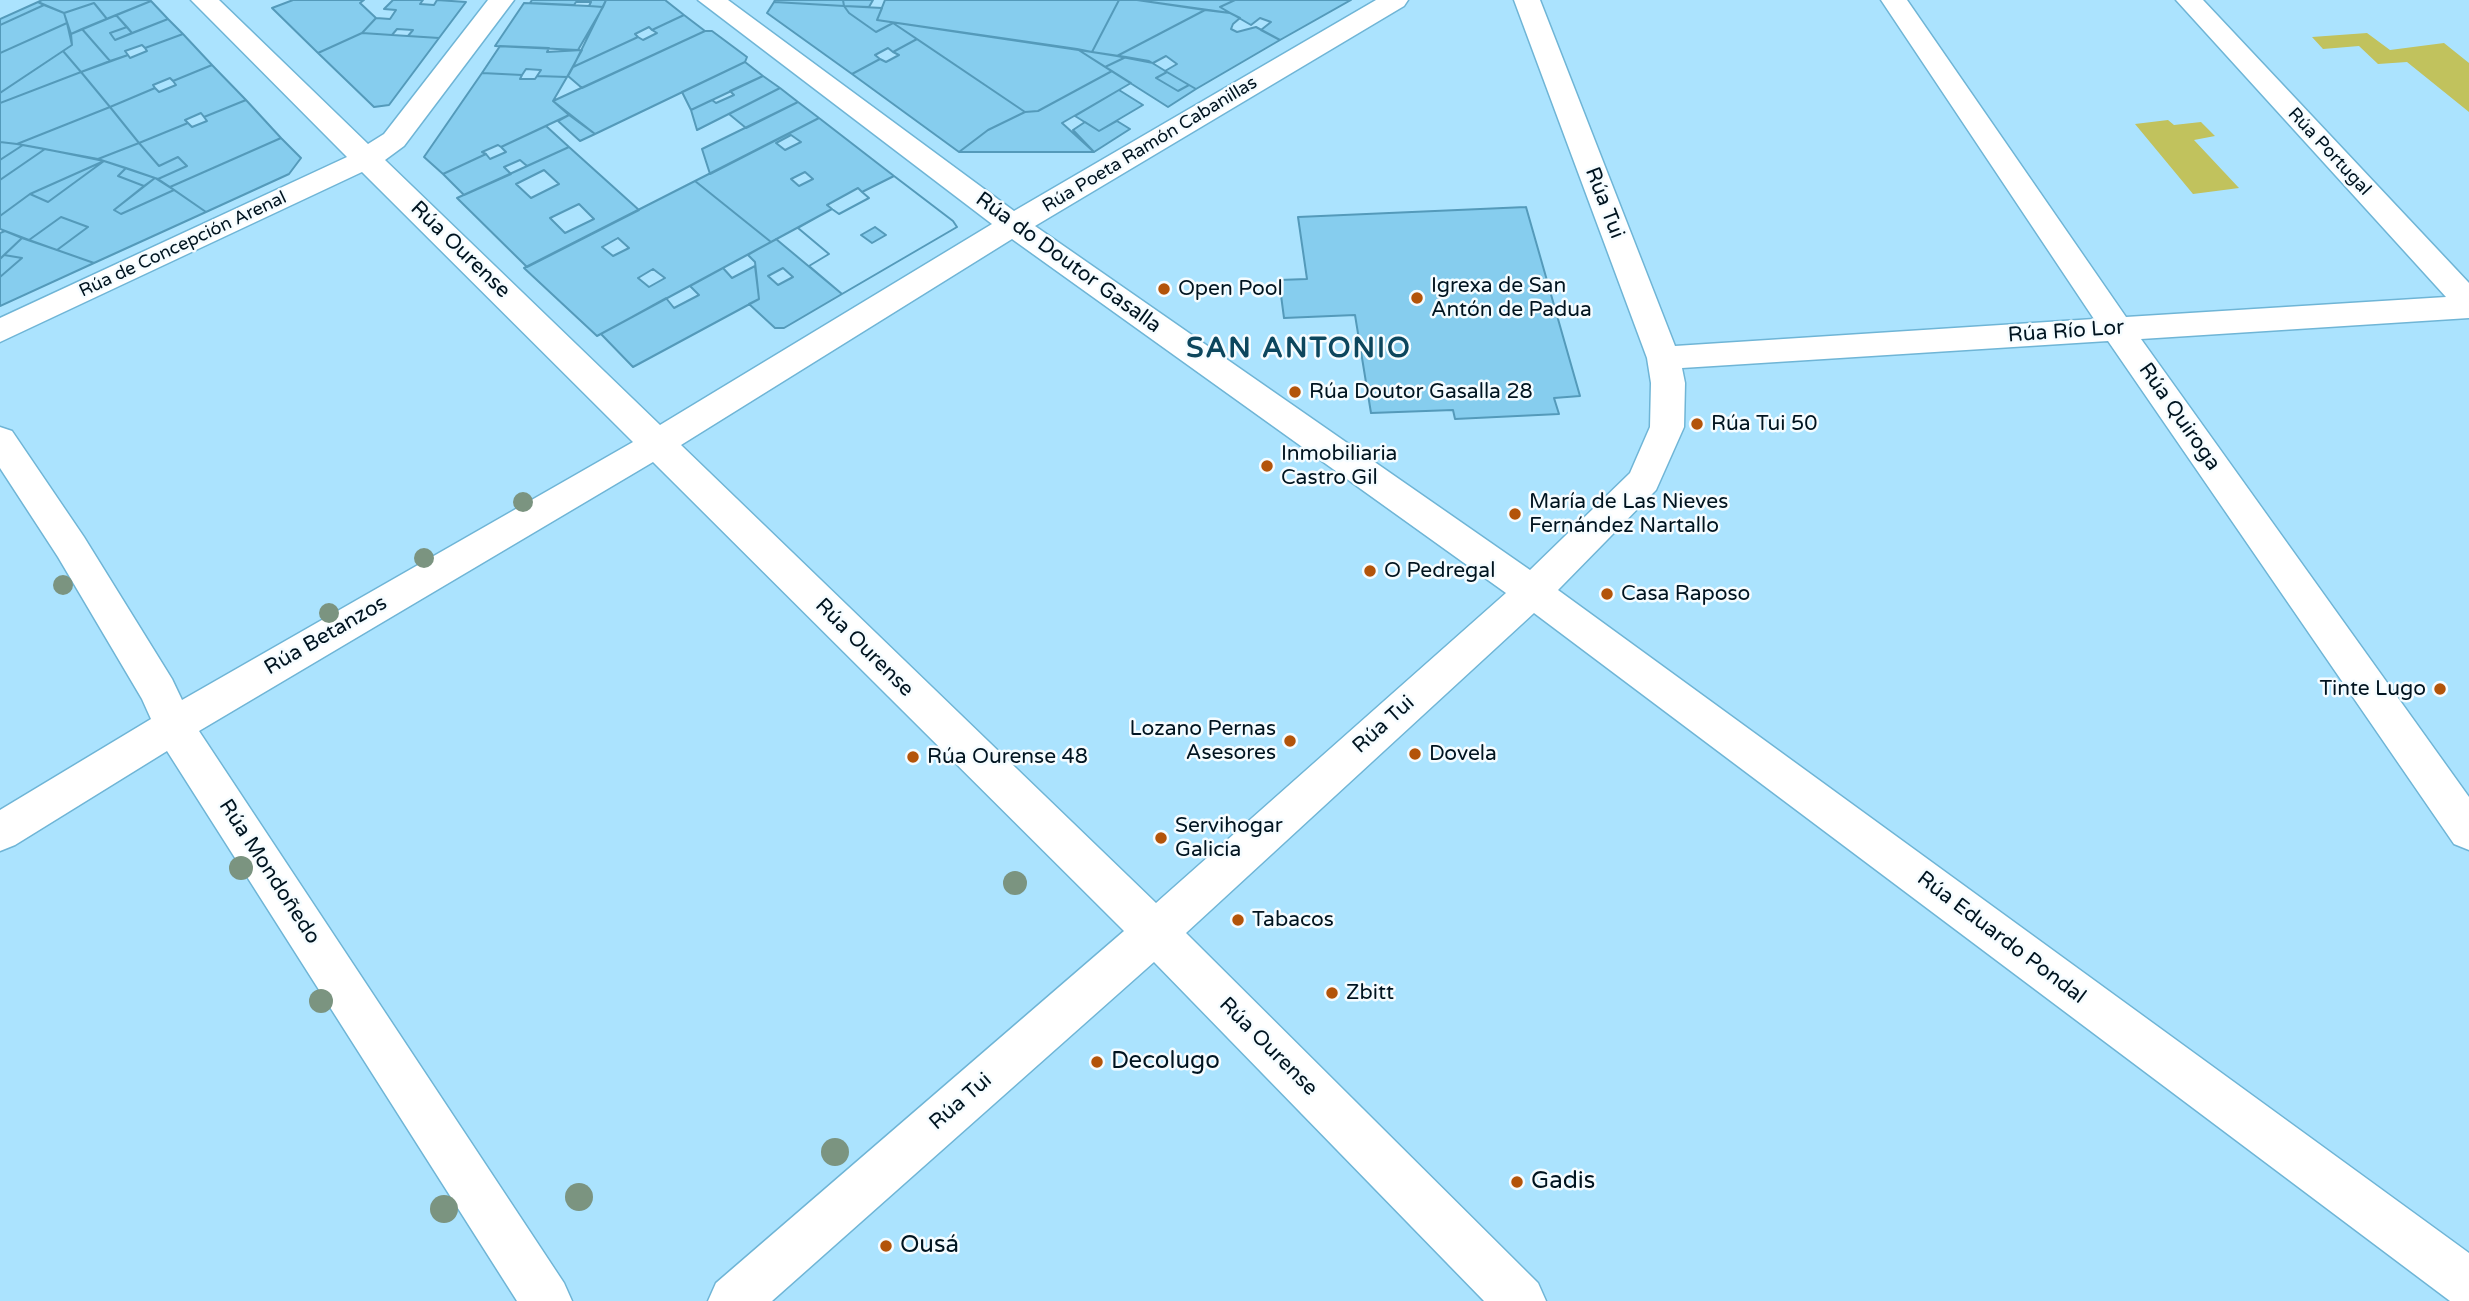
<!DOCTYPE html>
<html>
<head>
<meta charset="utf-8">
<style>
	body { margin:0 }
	canvas { display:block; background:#abe3fe }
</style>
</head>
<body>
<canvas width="2469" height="1301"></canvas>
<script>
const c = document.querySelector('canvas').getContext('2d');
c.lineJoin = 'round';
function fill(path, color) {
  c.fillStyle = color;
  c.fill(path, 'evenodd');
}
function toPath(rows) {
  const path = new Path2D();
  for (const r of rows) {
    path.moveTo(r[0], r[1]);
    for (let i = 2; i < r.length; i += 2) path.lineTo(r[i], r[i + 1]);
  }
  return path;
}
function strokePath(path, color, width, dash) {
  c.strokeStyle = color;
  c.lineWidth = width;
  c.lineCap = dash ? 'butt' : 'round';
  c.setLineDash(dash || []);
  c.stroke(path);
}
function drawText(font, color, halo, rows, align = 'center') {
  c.font = font + ' "Varela Round",sans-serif';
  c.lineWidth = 5;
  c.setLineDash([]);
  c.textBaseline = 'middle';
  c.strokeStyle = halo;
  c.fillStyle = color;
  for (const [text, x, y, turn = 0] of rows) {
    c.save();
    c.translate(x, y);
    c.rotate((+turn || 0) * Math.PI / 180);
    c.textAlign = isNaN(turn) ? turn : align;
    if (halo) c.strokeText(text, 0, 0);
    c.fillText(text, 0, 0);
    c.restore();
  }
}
const green = toPath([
	[2367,33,2390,50,2444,43,2469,63,2469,112,2407,62,2378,64,2359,46,2323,49,2312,37],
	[2168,120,2174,125,2201,122,2215,136,2194,140,2239,188,2193,194,2135,124]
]);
const building = toPath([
	[42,0,150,0,151,1,107,19,94,3,64,13,38,2,42,0],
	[293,0,364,0,360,3,376,18,362,33,318,53,272,8,293,0],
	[423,0,420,4,434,5,437,0,466,2,439,38,408,36,413,30,397,29,392,35,362,33,376,18,390,19,396,10,384,9,393,0,423,0],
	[532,0,606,0,603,7,589,6,591,2,576,2,574,5,530,3,532,0],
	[606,0,665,0,684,15,652,30,649,27,635,34,638,37,573,67,606,0],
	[775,0,843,0,844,6,774,2,775,0],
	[843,0,873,0,869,7,844,6,843,0],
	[885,0,1119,0,1092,52,877,20,885,0],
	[1119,0,1137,0,1205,10,1117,56,1092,52,1119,0],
	[1137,0,1235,0,1220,7,1230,13,1137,0],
	[1235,0,1351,0,1280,40,1261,30,1271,22,1260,18,1251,25,1220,7,1235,0],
	[151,1,168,19,132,33,116,15,151,1],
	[38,2,44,5,0,25,0,19,38,2],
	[774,2,844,6,849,13,876,32,893,23,917,39,893,52,888,48,875,55,880,59,852,74,767,13,774,2],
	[94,3,107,19,71,34,64,13,94,3],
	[524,3,589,6,603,7,578,50,495,46,524,3],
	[44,5,64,13,67,23,0,53,0,25,44,5],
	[844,6,882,8,877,20,1077,49,1112,71,1038,111,1025,112,893,23,876,32,849,13,844,6],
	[1205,10,1230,13,1240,18,1233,24,1231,29,1237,32,1256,27,1280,40,1196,89,1165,71,1177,64,1166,56,1153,63,1117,56,1205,10],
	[116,15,127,27,110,33,115,40,168,19,183,34,145,48,142,45,125,51,128,55,110,61,82,29,116,15],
	[684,15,705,31,582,88,568,76,573,67,638,37,643,40,657,33,652,30,684,15],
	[67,23,72,45,0,93,0,53,67,23],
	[127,27,132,33,115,40,110,33,127,27],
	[82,29,110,61,81,72,63,51,72,45,71,34,82,29],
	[705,31,712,31,747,57,745,62,595,134,553,101,705,31],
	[362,33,392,35,439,38,389,105,374,107,318,53,362,33],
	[183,34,212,65,173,81,170,78,153,85,155,88,110,107,81,72,128,55,130,58,147,51,145,48,183,34],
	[917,39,1025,112,988,130,959,152,852,74,880,59,886,62,899,55,893,52,917,39],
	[500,46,549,48,547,52,582,50,567,77,537,76,541,70,526,69,522,75,482,73,500,46],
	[1077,49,1092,52,1126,57,1105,67,1077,49],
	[63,51,81,72,0,103,0,93,63,51],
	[1126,57,1149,61,1167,72,1156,78,1178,91,1189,85,1196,89,1168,107,1105,67,1126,57],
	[745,62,763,76,691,110,682,92,745,62],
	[212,65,246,100,204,117,201,113,185,120,188,123,139,143,110,107,155,88,159,92,176,85,173,81,212,65],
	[1112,71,1131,83,1062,123,1094,152,959,152,988,130,1025,112,1038,111,1112,71],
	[81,72,110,107,17,144,0,142,0,103,81,72],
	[1167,72,1189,85,1178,91,1156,78,1167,72],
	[482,73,522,75,520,79,535,79,537,76,567,77,553,101,569,115,501,147,498,145,482,152,486,154,443,174,424,157,482,73],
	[763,76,780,88,697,130,691,110,712,100,716,103,734,95,730,91,763,76],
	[780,88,798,102,746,128,729,114,780,88],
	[1119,90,1143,105,1099,131,1075,116,1119,90],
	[246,100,281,138,170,187,158,179,187,166,178,157,159,166,139,143,188,123,192,127,207,121,204,117,246,100],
	[798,102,819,118,710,174,702,149,798,102],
	[110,107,139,143,98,159,17,144,110,107],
	[569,115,595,134,580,141,558,121,569,115],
	[819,118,894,176,862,192,858,188,827,205,832,209,771,242,695,181,819,118],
	[791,135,801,142,785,150,776,143,791,135],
	[805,172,813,179,799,186,791,179,805,172],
	[1117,121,1130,129,1094,152,1073,130,1085,122,1099,131,1117,121],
	[546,126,569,147,527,166,520,160,504,167,511,174,464,195,443,174,486,154,490,159,506,152,501,147,546,126],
	[281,138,301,158,289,174,206,212,170,187,281,138],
	[0,142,17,144,23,145,0,160,0,142],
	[139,143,159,166,178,157,187,166,158,179,98,159,139,143],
	[23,145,45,149,0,180,0,160,23,145],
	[569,147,639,210,527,267,457,198,569,147],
	[544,170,559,184,531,198,516,184,544,170],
	[579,204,594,219,565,233,550,218,579,204],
	[45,149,104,161,30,194,0,216,0,180,45,149],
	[104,161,126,168,118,176,144,186,114,210,121,214,174,190,206,212,94,263,57,250,88,227,61,217,29,240,0,229,0,216,30,194,48,202,104,161],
	[104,161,48,202,30,194,104,161],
	[126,168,155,178,144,186,118,176,126,168],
	[894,176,953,221,957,227,842,294,809,266,829,254,798,228,832,209,839,214,869,198,862,192,894,176],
	[875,227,886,235,872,243,861,235,875,227],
	[894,176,953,221,957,227,842,294,809,266,829,254,798,228,832,209,839,214,869,198,862,192,894,176],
	[155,178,174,190,121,214,114,210,155,178],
	[695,181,771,242,597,336,524,268,695,181],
	[618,238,629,248,613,256,602,247,618,238],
	[653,269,665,278,649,287,638,278,653,269],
	[1526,207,1580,396,1554,398,1559,414,1455,419,1453,410,1371,413,1355,315,1284,318,1279,280,1307,279,1298,217,1526,207],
	[61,217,88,227,57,250,29,240,61,217],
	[5,231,22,238,0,259,0,233,5,231],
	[22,238,57,250,94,263,0,306,0,277,22,258,4,255,22,238],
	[776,239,842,294,784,328,775,328,749,304,759,299,755,262,748,255,776,239],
	[783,268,793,277,778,285,768,276,783,268],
	[4,255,22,258,0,277,0,259,4,255],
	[755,266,759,299,633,367,601,334,666,298,674,308,699,295,690,286,723,268,732,278,755,266]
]);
const minor = toPath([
	[191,0,219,0,368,144,384,134,488,0,514,0,404,146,385,160,660,425,992,224,698,0,728,0,1014,211,1376,0,1408,0,1404,6,1035,226,1530,570,1630,473,1650,427,1651,383,1647,358,1514,0,1540,0,1675,346,2094,319,1881,0,1907,0,2126,317,2446,297,2176,0,2203,0,2469,283,2469,318,2141,339,2469,797,2469,850,2454,844,2108,341,1682,368,1685,383,1684,427,1656,490,1558,590,2469,1253,2469,1301,2450,1301,1534,613,1186,933,1538,1283,1546,1301,1484,1301,1154,962,772,1301,708,1301,716,1283,1124,931,653,462,199,731,564,1283,572,1301,517,1301,167,751,15,845,0,851,0,810,151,719,142,699,58,557,0,468,0,427,12,431,84,537,172,679,182,700,633,442,362,172,0,342,0,318,347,157,191,0],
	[1012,239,1506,593,1156,903,681,445,1012,239]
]);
const trees = [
	[523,502,10],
	[424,558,10],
	[63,585,10],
	[329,613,10],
	[241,868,12],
	[1015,883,12],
	[321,1001,12],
	[835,1152,14],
	[579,1197,14],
	[444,1209,14]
];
const markers = [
	[1164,289,7,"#b3540a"],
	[1417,298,7,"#b3540a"],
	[1295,392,7,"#b3540a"],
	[1697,424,7,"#b3540a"],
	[1267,466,7,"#b3540a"],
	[1515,514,7,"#b3540a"],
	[1370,571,7,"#b3540a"],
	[1607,594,7,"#b3540a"],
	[2440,689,7,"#b3540a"],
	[1290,741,7,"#b3540a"],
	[1415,754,7,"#b3540a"],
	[913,757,7,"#b3540a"],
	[1161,838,7,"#b3540a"],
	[1238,920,7,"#b3540a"],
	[1332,993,7,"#b3540a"],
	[1097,1062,7,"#b3540a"],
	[1517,1182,7,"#b3540a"],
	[886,1246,7,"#b3540a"]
];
const farStreetnames = [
	["Rúa Poeta Ramón Cabanillas",1150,145,-31],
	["Rúa Portugal",2329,152,47],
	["Rúa de Concepción Arenal",183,245,-25]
];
const streetNames = [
	["Rúa Tui",1604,203,69],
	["Rúa Ourense",460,250,44],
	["Rúa do Doutor Gasalla",1068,263,36],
	["Rúa Río Lor",2066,332,-4],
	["Rúa Quiroga",2179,417,55],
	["Rúa Betanzos",326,636,-30],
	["Rúa Ourense",864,648,45],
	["Rúa Tui",1384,725,-42],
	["Rúa Mondoñedo",269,872,57],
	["Rúa Eduardo Pondal",2001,938,37],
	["Rúa Ourense",1268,1047,45],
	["Rúa Tui",961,1102,-41]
];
const poiNames = [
	["Igrexa de San",1431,286],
	["Antón de Padua",1431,310],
	["Open Pool",1178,289],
	["Rúa Doutor Gasalla 28",1309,392],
	["Rúa Tui 50",1711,424],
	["Inmobiliaria",1281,454],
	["Castro Gil",1281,478],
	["María de Las Nieves",1529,502],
	["Fernández Nartallo",1529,526],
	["O Pedregal",1384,571],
	["Casa Raposo",1621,594],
	["Tinte Lugo",2426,689,"right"],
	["Lozano Pernas",1276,729,"right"],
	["Asesores",1276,753,"right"],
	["Dovela",1429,754],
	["Rúa Ourense 48",927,757],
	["Servihogar",1175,826],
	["Galicia",1175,850],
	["Tabacos",1252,920],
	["Zbitt",1346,993]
];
const nearPoinames = [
	["Decolugo",1111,1062],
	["Gadis",1531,1182],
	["Ousá",900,1246]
];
const districtNames = [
	["SAN ANTONIO",1299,350]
];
fill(green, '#c1c25d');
fill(building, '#86cdee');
strokePath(building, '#549aba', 2);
strokePath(minor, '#6fb5d6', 3);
fill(minor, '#fff');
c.fillStyle = '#7b9480';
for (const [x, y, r] of trees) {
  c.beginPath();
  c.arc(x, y, r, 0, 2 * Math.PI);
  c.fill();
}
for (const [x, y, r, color] of markers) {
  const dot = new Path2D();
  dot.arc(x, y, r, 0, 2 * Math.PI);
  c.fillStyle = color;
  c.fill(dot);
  strokePath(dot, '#f5fcff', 2.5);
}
drawText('18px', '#001420', '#f5fcff', farStreetnames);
drawText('21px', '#001420', '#f5fcff', streetNames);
drawText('21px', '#001420', '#f5fcff', poiNames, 'left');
drawText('24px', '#001420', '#f5fcff', nearPoinames, 'left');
c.letterSpacing = '2px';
drawText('bold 28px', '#0c465d', '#f5fcff', districtNames);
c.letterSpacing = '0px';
</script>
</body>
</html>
